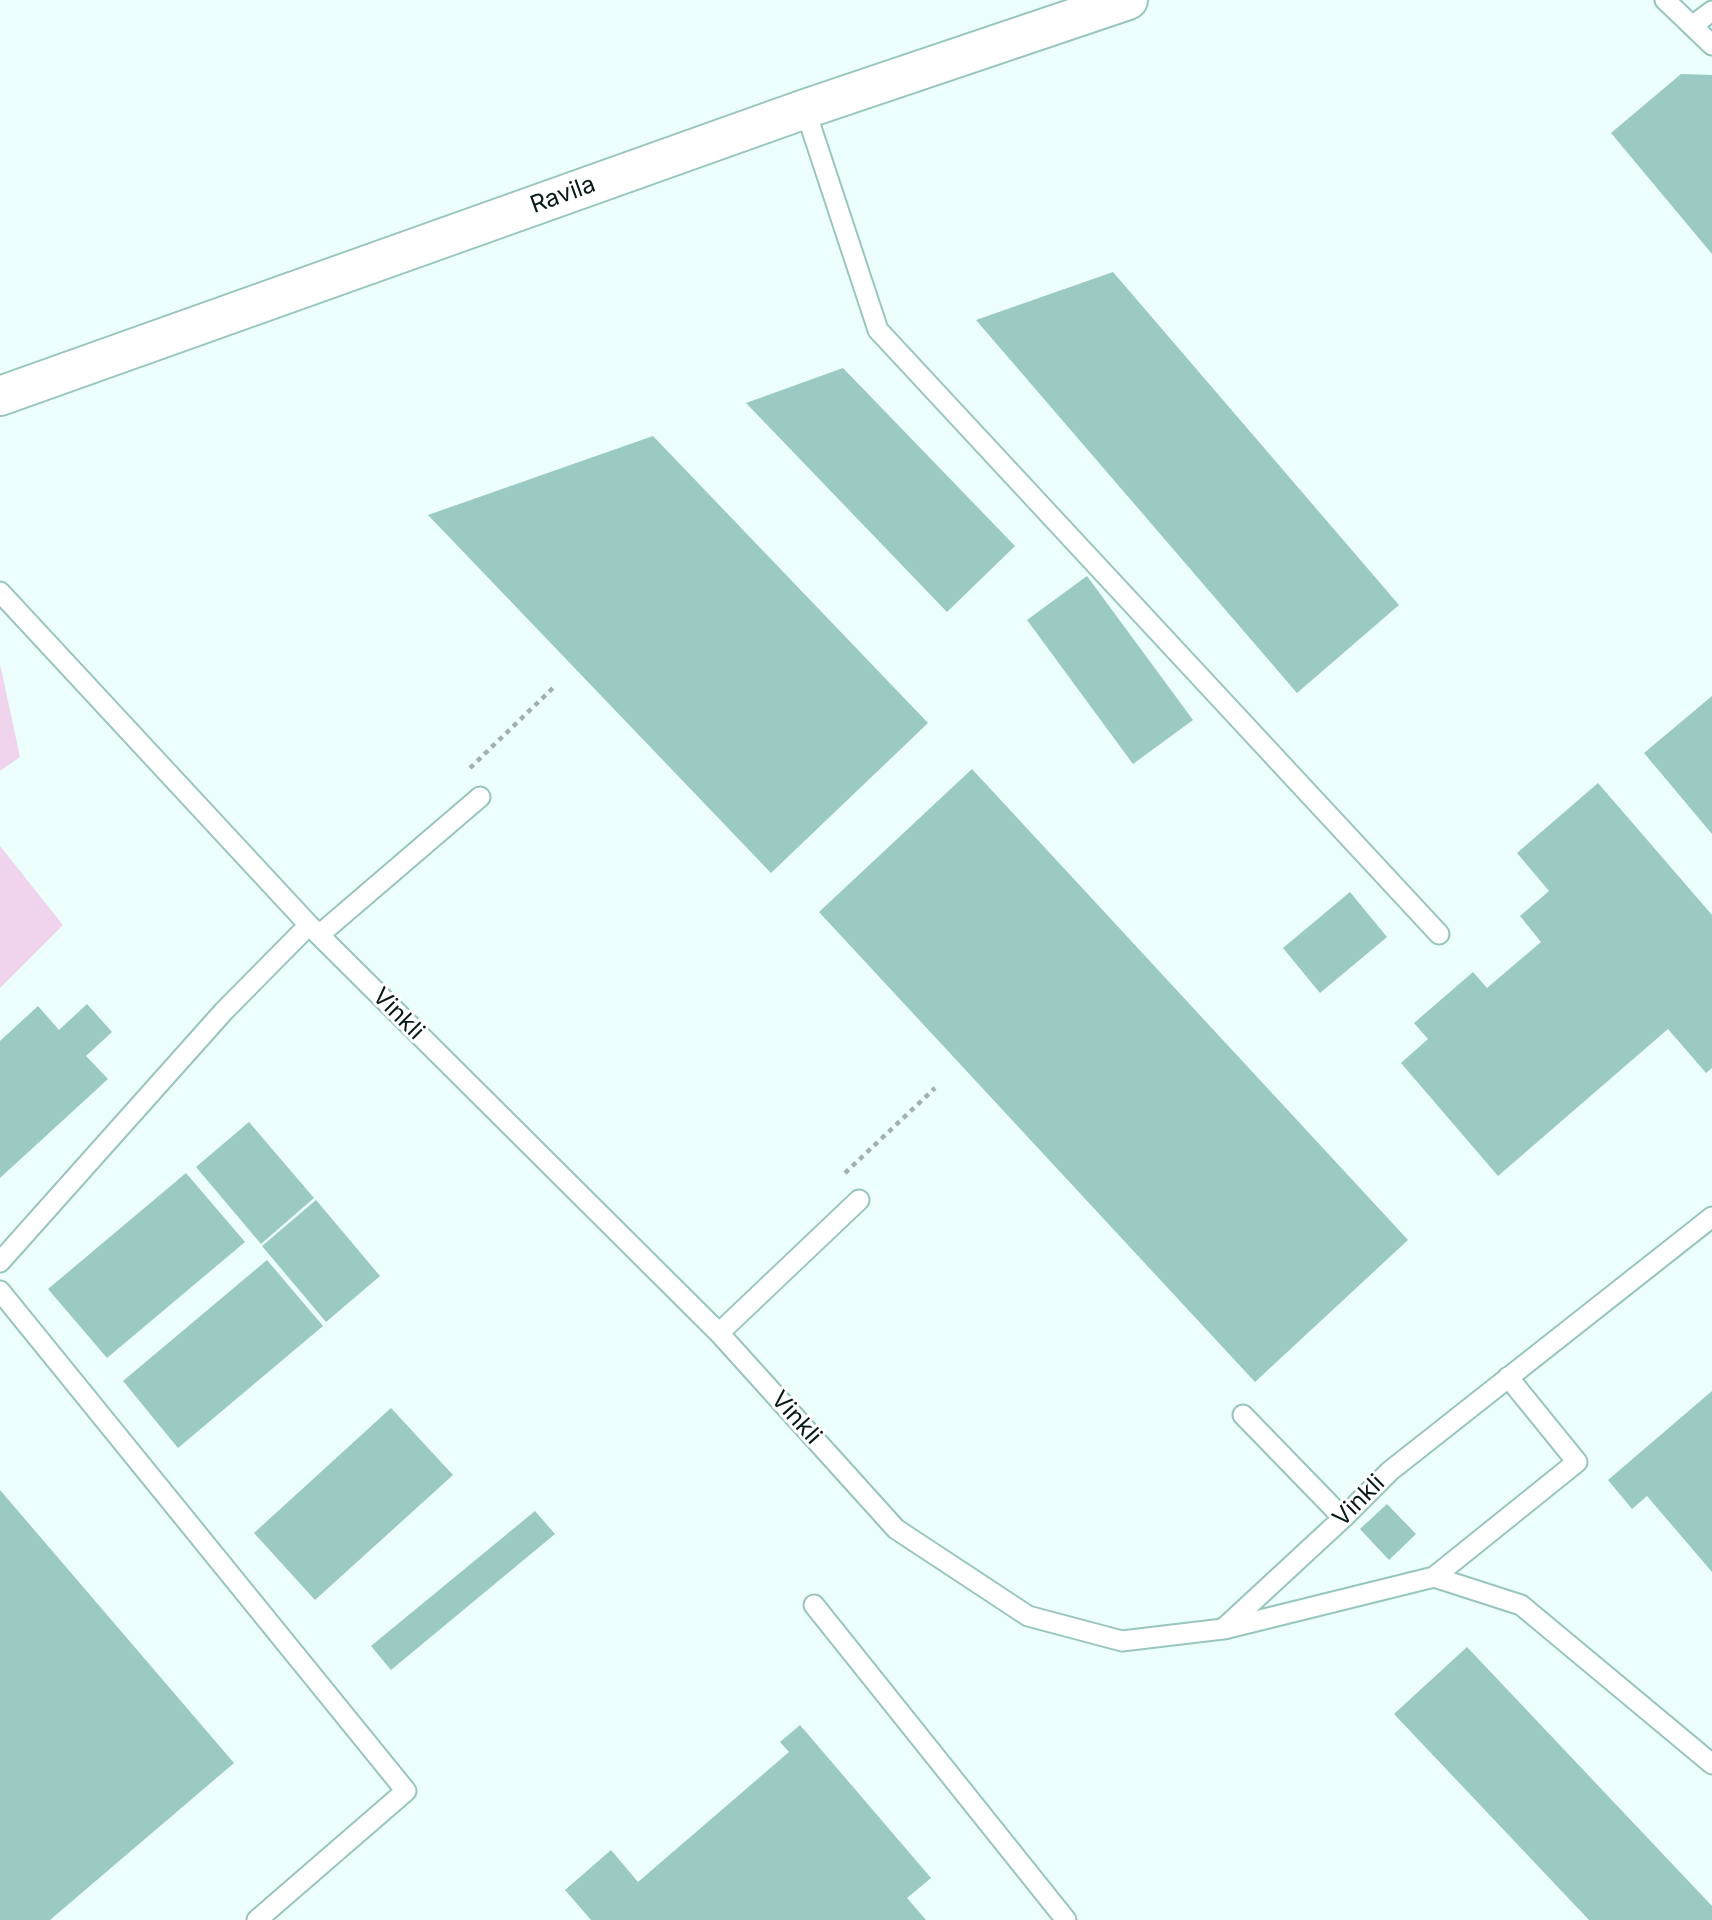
<!DOCTYPE html>
<html>
<head>
<meta charset="utf-8">
<style>
	body { margin:0 }
	canvas { display:block; background:#edfffc }
</style>
</head>
<body>
<canvas width="1712" height="1920"></canvas>
<script>
const c = document.querySelector('canvas').getContext('2d');
c.lineJoin = 'round';
function fill(path, color) {
  c.fillStyle = color;
  c.fill(path, 'evenodd');
}
function toPath(rows) {
  const path = new Path2D();
  for (const r of rows) {
    path.moveTo(r[0], r[1]);
    for (let i = 2; i < r.length; i += 2) path.lineTo(r[i], r[i + 1]);
  }
  return path;
}
function strokePath(path, color, width, dash) {
  c.strokeStyle = color;
  c.lineWidth = width;
  c.lineCap = dash ? 'butt' : 'round';
  c.setLineDash(dash || []);
  c.stroke(path);
}
function drawText(font, color, halo, rows, align = 'center') {
  c.font = font + ' Inter,sans-serif';
  c.lineWidth = 6;
  c.setLineDash([]);
  c.textBaseline = 'middle';
  c.strokeStyle = halo;
  c.fillStyle = color;
  for (const [text, x, y, turn = 0] of rows) {
    c.save();
    c.translate(x, y);
    c.rotate((+turn || 0) * Math.PI / 180);
    c.textAlign = isNaN(turn) ? turn : align;
    if (halo) c.strokeText(text, 0, 0);
    c.fillText(text, 0, 0);
    c.restore();
  }
}
const green = toPath([
	[0,664,20,757,0,771],
	[0,846,63,925,0,988]
]);
const building = toPath([
	[1681,74,1712,75,1712,254,1611,133],
	[1113,272,1399,605,1297,693,976,320],
	[843,368,1015,546,947,612,746,403],
	[653,436,928,723,771,873,428,515],
	[1087,576,1193,720,1133,764,1027,620],
	[1712,696,1712,834,1644,753],
	[972,769,1408,1240,1255,1382,819,912],
	[1598,783,1712,915,1712,1068,1706,1073,1668,1029,1498,1176,1401,1063,1428,1039,1414,1023,1473,972,1487,988,1541,942,1520,916,1549,891,1517,853],
	[1350,892,1387,937,1320,993,1283,948],
	[87,1004,112,1032,86,1056,108,1079,0,1178,0,1041,38,1006,59,1030],
	[249,1122,314,1198,261,1244,196,1167],
	[186,1173,245,1242,107,1358,48,1289],
	[316,1200,380,1276,326,1322,262,1246],
	[267,1260,323,1326,178,1448,123,1381],
	[1712,1391,1712,1572,1647,1496,1632,1509,1608,1480],
	[391,1408,453,1475,315,1600,254,1533],
	[0,1490,234,1763,50,1920,0,1920],
	[1387,1504,1416,1534,1389,1560,1360,1529],
	[535,1511,555,1534,391,1670,371,1646],
	[1467,1647,1712,1906,1712,1920,1589,1920,1394,1714],
	[800,1725,931,1878,907,1898,926,1920,591,1920,565,1890,611,1850,638,1882,789,1752,780,1742]
]);
const path = toPath([
	[470,768,556,685],
	[845,1173,935,1088]
]);
const lane = toPath([
	[1665,0,1712,45],
	[1692,26,1712,11],
	[805,109,878,330,1439,934],
	[0,592,309,925,719,1333,896,1529,1028,1616,1122,1641,1223,1629,1343,1518,1390,1471,1712,1217],
	[319,935,480,797],
	[0,1262,224,1011,309,925],
	[0,1291,406,1791,257,1920],
	[719,1333,859,1200],
	[1243,1415,1343,1518],
	[1434,1577,1521,1605,1712,1764],
	[814,1605,1066,1920],
	[1224,1629,1434,1577,1577,1462,1508,1377]
]);
const secondary = toPath([
	[0,396,805,109,1128,0]
]);
const streetNames = [
	["Ravila",563,195,-20],
	["Vinkli",398,1014,45],
	["Vinkli",796,1418,48],
	["Vinkli",1359,1501,-45]
];
fill(green, '#f0d3ed');
fill(building, '#9acac1');
strokePath(lane, '#98c6be', 23);
strokePath(secondary, '#98c6be', 42);
strokePath(path, '#a0b2af', 4.5, [5, 5]);
strokePath(lane, '#fff', 19);
strokePath(secondary, '#fff', 38);
drawText('24px', '#091b19', '#fff', streetNames);
</script>
</body>
</html>
